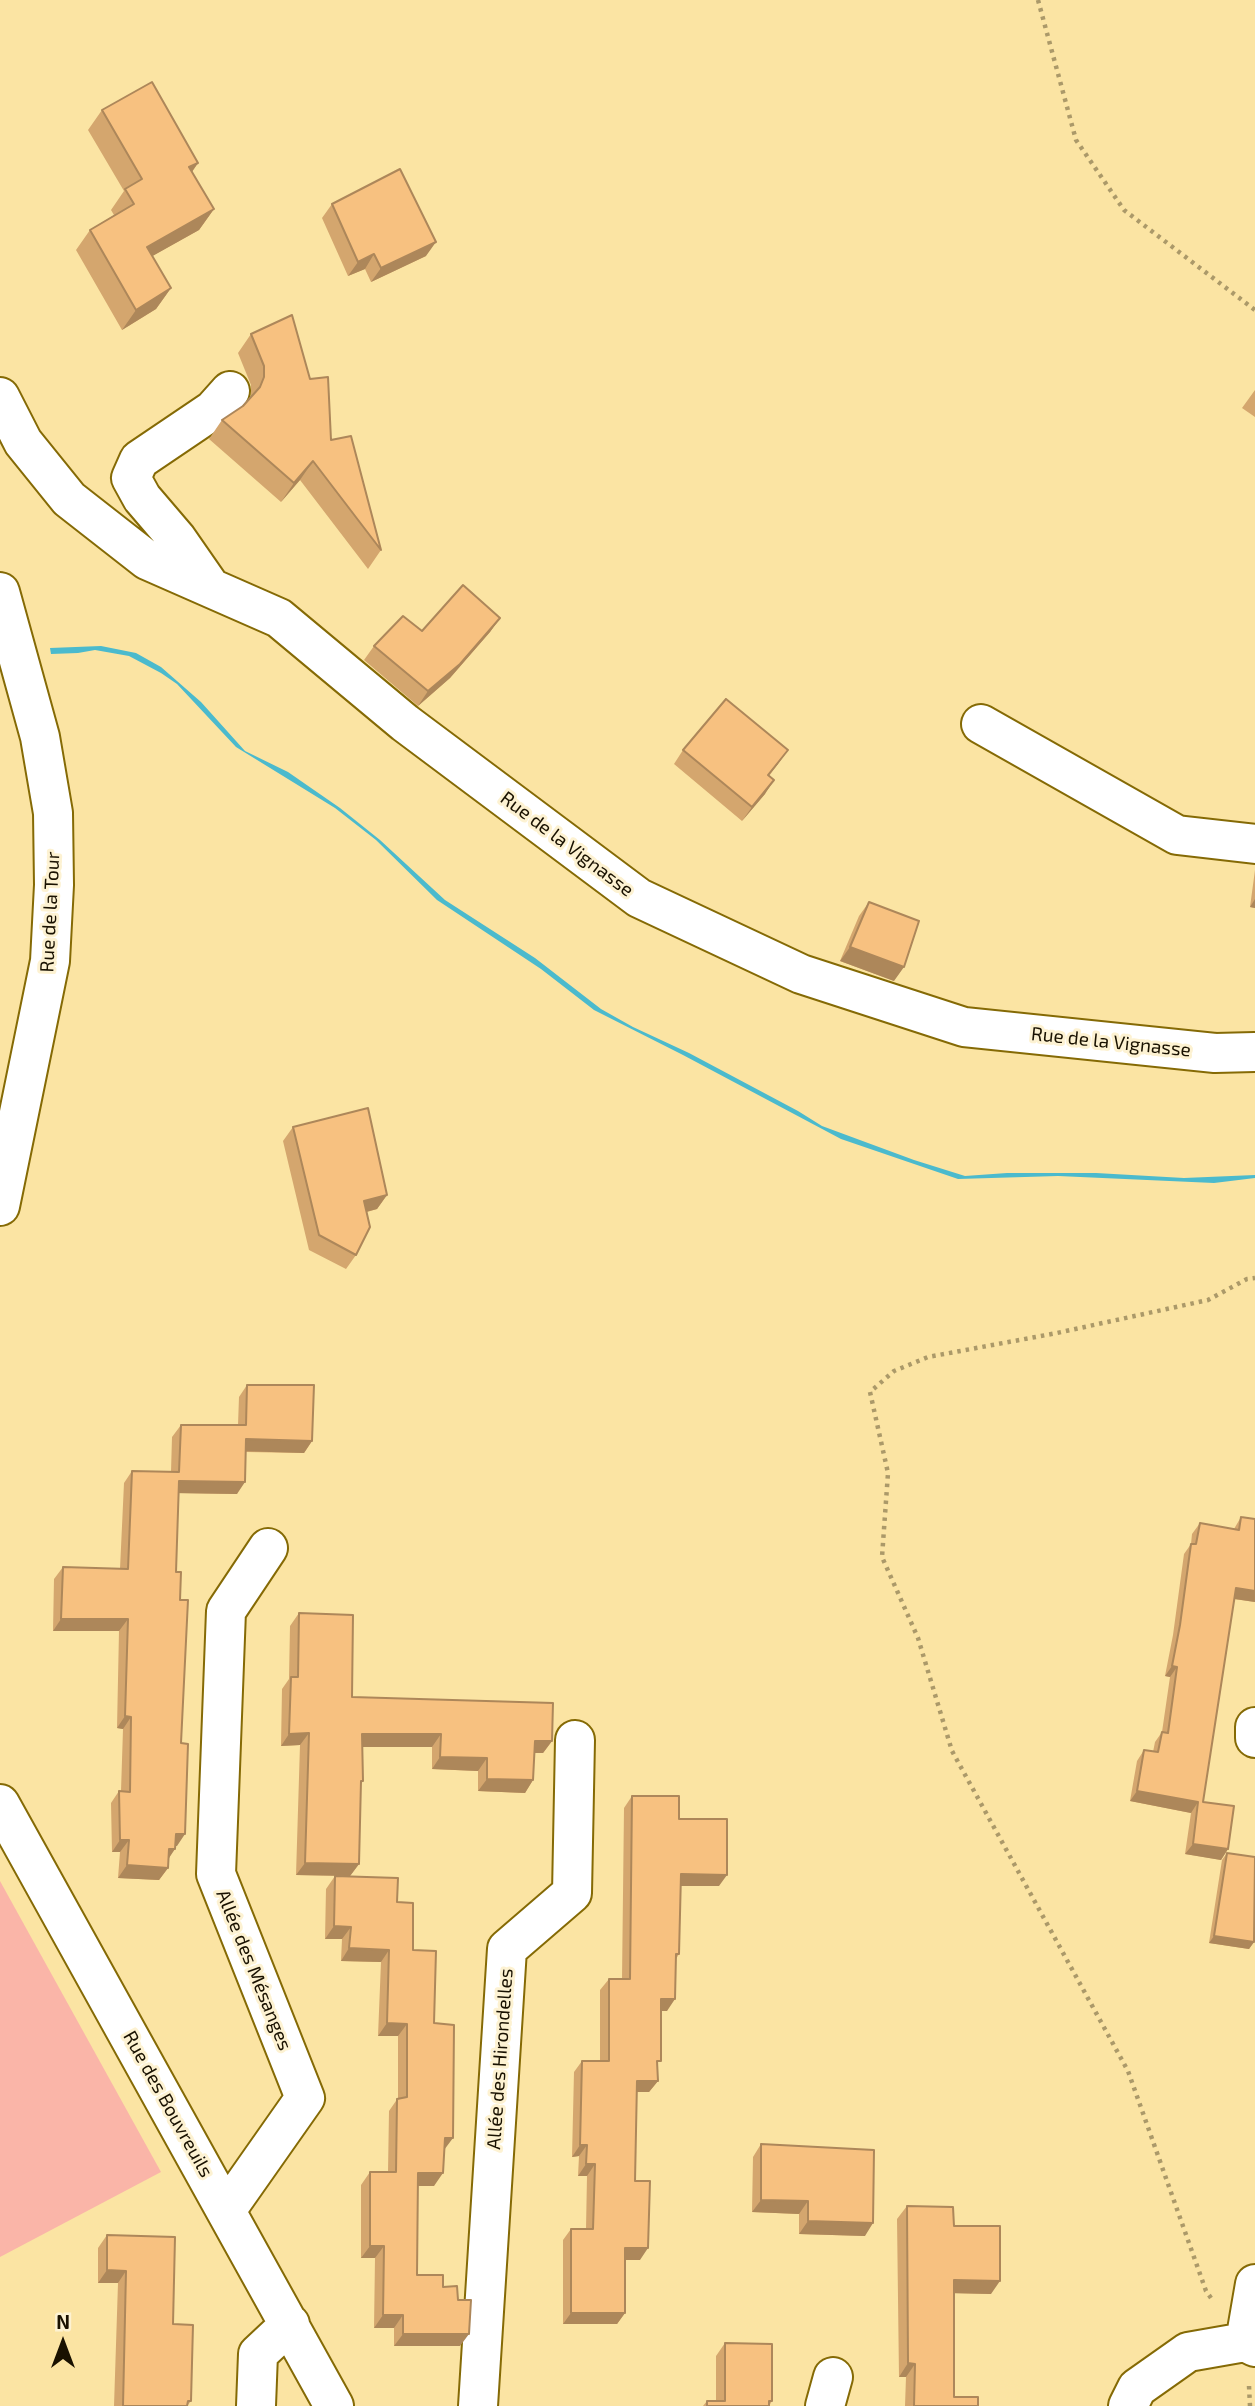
<!DOCTYPE html>
<html>
<head>
<meta charset="utf-8">
<style>
	body { margin:0 }
	#map { position:relative; width:1255px; height:2406px; overflow:hidden; background:#fbe4a3; font-family:"Exo 2",sans-serif }
	canvas { display:block }
	.north { position:absolute; left:28px; top:2308px; width:70px; height:70px; -webkit-text-stroke:5px #fdf2d2; paint-order:stroke; rotate:0deg; font-size:19px; font-weight:700; line-height:28px; text-align:center; color:#191100 }
	.north::after { content:''; display:block; margin:auto; width:24px; height:32px; background:#191100; clip-path:polygon(50% 0,100% 100%,50% 72%,0 100%) }
</style>
</head>
<body>
<div id="map">
<canvas width="1255" height="2406"></canvas>
<div class="north">N</div>
</div>
<script>
const c = document.querySelector('canvas').getContext('2d');
c.lineJoin = 'round';
function fill(path, color) {
  c.fillStyle = color;
  c.fill(path, 'evenodd');
}
function toPath(rows) {
  const path = new Path2D();
  for (const r of rows) {
    path.moveTo(r[0], r[1]);
    for (let i = 2; i < r.length; i += 2) path.lineTo(r[i], r[i + 1]);
  }
  return path;
}
function strokePath(path, color, width, dash) {
  c.strokeStyle = color;
  c.lineWidth = width;
  c.lineCap = dash ? 'butt' : 'round';
  c.setLineDash(dash || []);
  c.stroke(path);
}
function drawText(font, color, halo, rows, align = 'center') {
  c.font = font + ' "Exo 2",sans-serif';
  c.lineWidth = 6;
  c.setLineDash([]);
  c.textBaseline = 'middle';
  c.strokeStyle = halo;
  c.fillStyle = color;
  for (const [text, x, y, turn = 0] of rows) {
    c.save();
    c.translate(x, y);
    c.rotate((+turn || 0) * Math.PI / 180);
    c.textAlign = isNaN(turn) ? turn : align;
    if (halo) c.strokeText(text, 0, 0);
    c.fillText(text, 0, 0);
    c.restore();
  }
}
const green = toPath([
	[0,1881,161,2172,0,2257]
]);
const water = toPath([
	[101,646,136,653,161,667,201,702,245,751,288,772,340,808,380,840,445,900,535,958,601,1009,633,1027,689,1053,798,1111,822,1126,914,1160,965,1176,1007,1173,1096,1173,1184,1178,1255,1175,1255,1178,1214,1183,1058,1176,958,1179,841,1139,683,1055,594,1010,541,969,437,900,376,840,335,808,236,747,177,684,161,673,129,656,95,650,78,653,51,654,50,648]
]);
const path = toPath([
	[1038,0,1076,140,1124,210,1255,310],
	[1211,2298,1206,2291,1128,2071,952,1751,918,1638,882,1557,888,1473,870,1392,894,1371,928,1357,1057,1333,1208,1300,1247,1279,1255,1278],
	[1249,2386,1250,2406]
]);
const street = toPath([
	[0,397,23,442,69,499,147,560,279,618,405,723,639,898,801,974,964,1027,1215,1053,1255,1052],
	[211,588,177,539,142,498,131,478,139,460,213,410,230,391],
	[981,724,1177,835,1255,844],
	[1255,1727,1255,1738],
	[0,1804,334,2406],
	[227,2209,305,2098,216,1874,226,1611,268,1548],
	[1245,2342,1255,2284],
	[256,2406,258,2354,290,2324],
	[478,2406,507,1949,572,1893,575,1740],
	[825,2406,833,2377],
	[1128,2406,1137,2388,1188,2352,1245,2342,1255,2347]
]);
const secondary = toPath([
	[0,592,40,737,53,813,54,885,50,961,0,1206]
]);
const wall = toPath([
	[102,110,198,163,192,172,214,209,199,230,152,256,171,288,156,309,122,330,76,250,90,230,114,215,111,210,124,191,88,130],
	[332,204,426,256,371,282,365,269,348,276,322,218],
	[251,334,310,379,331,440,381,550,368,569,300,480,281,502,209,439,222,420,243,406,251,396,251,385,238,353],
	[1255,390,1255,417,1242,408],
	[500,618,490,632,450,678,418,706,364,660,374,646,422,631],
	[683,750,778,764,769,776,765,794,742,821,674,764],
	[1255,870,1255,908,1250,907],
	[869,902,894,981,840,961,859,916],
	[293,1127,387,1195,377,1209,367,1212,356,1255,346,1269,309,1250,283,1141],
	[247,1385,312,1441,304,1453,246,1452,237,1494,178,1493,176,1572,180,1600,177,1846,175,1846,169,1858,168,1868,159,1880,118,1878,120,1852,112,1852,111,1803,119,1791,121,1791,123,1729,117,1728,119,1631,53,1631,54,1579,63,1567,120,1569,124,1483,132,1471,171,1472,172,1437,181,1425,238,1425,239,1397],
	[1241,1517,1255,1519,1255,1602,1234,1599,1203,1802,1228,1849,1221,1860,1185,1854,1191,1813,1130,1801,1137,1761,1144,1750,1153,1752,1155,1742,1162,1732,1170,1677,1165,1676,1173,1635,1184,1554,1191,1544,1192,1534,1200,1523,1234,1529],
	[299,1613,352,1697,552,1741,543,1753,534,1753,533,1780,525,1793,478,1791,478,1771,432,1769,432,1747,362,1747,363,1781,361,1784,359,1864,350,1876,296,1875,300,1745,281,1746,282,1689,289,1679,290,1626],
	[632,1796,679,1819,719,1886,681,1886,679,1954,676,1959,667,2011,661,2011,657,2066,658,2081,649,2092,636,2092,635,2181,640,2260,625,2260,625,2313,617,2324,563,2324,563,2240,571,2229,586,2229,587,2176,578,2176,579,2156,572,2157,574,2072,582,2061,600,2061,600,1990,609,1979,622,1979,624,1808],
	[1227,1853,1254,1942,1249,1949,1209,1943,1222,1860],
	[335,1876,397,1902,413,1950,434,2023,444,2150,434,2186,418,2186,417,2275,443,2287,460,2346,394,2346,394,2328,374,2328,375,2258,361,2258,361,2185,370,2172,388,2172,389,2111,398,2098,398,2036,378,2036,381,1962,341,1961,342,1939,325,1939,326,1889],
	[761,2144,865,2236,799,2234,799,2214,752,2212,753,2157],
	[907,2206,954,2226,991,2294,954,2293,954,2397,978,2406,905,2406,906,2377,899,2377,897,2219],
	[107,2235,173,2324,191,2401,187,2406,114,2406,118,2283,98,2283,98,2248],
	[725,2343,772,2401,769,2406,703,2406,707,2401,716,2401,716,2356]
]);
const shadedWall = toPath([
	[198,163,184,183,189,167],
	[214,209,199,230,133,267,147,247],
	[436,242,426,256,371,282,381,268],
	[374,254,365,269,348,276,358,262],
	[171,288,156,309,122,330,136,310],
	[313,461,300,480,281,502,294,483],
	[500,618,490,632,450,678,418,706,428,691],
	[788,750,778,764,758,788,768,775],
	[774,780,765,794,742,821,752,807],
	[1255,899,1255,908,1250,907],
	[850,947,904,967,894,981,840,961],
	[387,1195,377,1209,354,1215,364,1201],
	[246,1439,312,1441,304,1453,238,1451],
	[179,1481,245,1482,237,1494,170,1493],
	[1236,1588,1255,1591,1255,1602,1228,1598],
	[61,1619,128,1619,119,1631,53,1631],
	[1172,1666,1177,1667,1170,1677,1165,1676],
	[125,1716,131,1717,123,1729,117,1728],
	[309,1733,300,1745,281,1746,289,1734],
	[362,1734,441,1734,432,1747,353,1747],
	[535,1741,552,1741,543,1753,526,1753],
	[440,1757,487,1758,478,1771,432,1769],
	[487,1779,533,1780,525,1793,478,1791],
	[1137,1791,1198,1802,1191,1813,1130,1801],
	[176,1834,185,1834,177,1846,167,1846],
	[120,1840,129,1840,120,1852,112,1852],
	[1193,1844,1228,1849,1221,1860,1185,1854],
	[169,1849,175,1849,167,1861],
	[305,1863,359,1864,350,1876,296,1875],
	[127,1865,168,1868,159,1880,118,1878],
	[681,1874,727,1875,719,1886,673,1886],
	[334,1926,351,1927,342,1939,325,1939],
	[1214,1936,1254,1942,1249,1949,1209,1943],
	[349,1948,389,1950,381,1962,341,1961],
	[661,1999,675,1999,667,2011,653,2011],
	[387,2023,407,2024,398,2036,378,2036],
	[637,2081,658,2081,649,2092,628,2092],
	[445,2138,453,2138,444,2150],
	[580,2145,587,2145,579,2156,572,2157],
	[586,2164,595,2164,587,2176,578,2176],
	[418,2173,443,2173,434,2186,410,2186],
	[761,2200,808,2201,799,2214,752,2212],
	[808,2221,873,2223,865,2236,799,2234],
	[370,2246,384,2246,375,2258,361,2258],
	[625,2248,648,2248,640,2260,617,2260],
	[107,2270,126,2271,118,2283,98,2283],
	[954,2280,1000,2281,991,2294,945,2293],
	[571,2313,625,2313,617,2324,563,2324],
	[383,2315,403,2315,394,2328,374,2328],
	[403,2334,469,2334,460,2346,394,2346],
	[908,2363,915,2364,906,2377,899,2377]
]);
const building = toPath([
	[152,82,198,163,189,167,214,209,147,247,171,288,136,310,90,230,134,204,125,189,142,179,102,110,152,82],
	[400,169,436,242,381,268,374,254,358,262,332,204,400,169],
	[292,315,310,379,328,377,331,440,351,436,381,550,313,461,294,483,222,420,243,406,260,387,264,377,264,366,251,334,292,315],
	[463,585,500,618,460,664,428,691,374,646,403,616,422,631,463,585],
	[726,699,788,750,768,775,774,780,752,807,683,750,726,699],
	[869,902,919,921,904,967,850,947,869,902],
	[368,1108,387,1195,364,1201,370,1227,356,1255,319,1235,293,1127,368,1108],
	[247,1385,314,1385,312,1441,246,1439,245,1482,179,1481,176,1572,181,1572,180,1600,188,1600,181,1743,188,1744,185,1834,176,1834,175,1849,169,1849,168,1868,127,1865,129,1840,120,1840,119,1791,130,1792,131,1717,125,1716,128,1619,61,1619,63,1567,128,1569,132,1471,179,1472,181,1425,246,1425,247,1385],
	[1241,1517,1255,1519,1255,1591,1236,1588,1203,1802,1234,1806,1228,1849,1193,1844,1198,1802,1137,1791,1144,1750,1158,1752,1162,1732,1168,1733,1177,1667,1172,1666,1180,1625,1191,1544,1196,1544,1200,1523,1239,1530,1241,1517],
	[299,1613,353,1615,352,1697,553,1703,552,1741,535,1741,533,1780,487,1779,487,1758,440,1757,441,1734,362,1734,363,1781,361,1781,359,1864,305,1863,309,1733,289,1734,291,1677,298,1677,299,1613],
	[632,1796,679,1796,679,1819,727,1819,727,1875,681,1874,679,1954,676,1954,675,1999,661,1999,661,2061,657,2061,658,2081,637,2081,635,2181,650,2181,648,2248,625,2248,625,2313,571,2313,571,2229,593,2229,595,2164,586,2164,587,2145,580,2145,582,2061,609,2061,609,1979,630,1979,632,1796],
	[1227,1853,1255,1857,1254,1942,1214,1936,1227,1853],
	[335,1876,398,1878,397,1902,413,1903,413,1950,436,1951,434,2023,454,2025,453,2138,445,2138,443,2173,418,2173,417,2275,443,2275,443,2287,457,2286,458,2300,471,2300,469,2334,403,2334,403,2315,383,2315,384,2246,370,2246,370,2172,396,2172,397,2099,407,2097,407,2024,387,2023,389,1950,349,1948,351,1927,334,1926,335,1876],
	[761,2144,874,2150,873,2223,808,2221,808,2201,761,2200,761,2144],
	[907,2206,953,2207,954,2226,1000,2226,1000,2281,954,2280,954,2397,978,2397,978,2406,914,2406,915,2364,908,2363,907,2206],
	[107,2235,175,2237,173,2324,193,2325,191,2401,188,2401,187,2406,123,2406,126,2271,107,2270,107,2235],
	[725,2343,772,2344,772,2401,769,2401,769,2406,707,2406,707,2401,725,2401,725,2343]
]);
const streetNames = [
	["Rue de la Vignasse",567,844,37],
	["Rue de la Tour",50,912,-87],
	["Rue de la Vignasse",1111,1042,6],
	["Allée des Mésanges",254,1970,68],
	["Allée des Hirondelles",500,2059,-86],
	["Rue des Bouvreuils",168,2104,61]
];
fill(green, '#fab5a8');
fill(water, '#4bbacd');
strokePath(street, '#856a05', 42);
strokePath(secondary, '#856a05', 42);
strokePath(path, '#ab9969', 4.5, [3.5, 5]);
strokePath(street, '#fff', 38);
strokePath(secondary, '#fff', 38);
fill(wall, '#d4a66e');
fill(shadedWall, '#ad875a');
fill(building, '#f7c180');
strokePath(building, '#ad875a', 2);
drawText('19px', '#191100', '#fdf2d2', streetNames);
</script>
</body>
</html>
